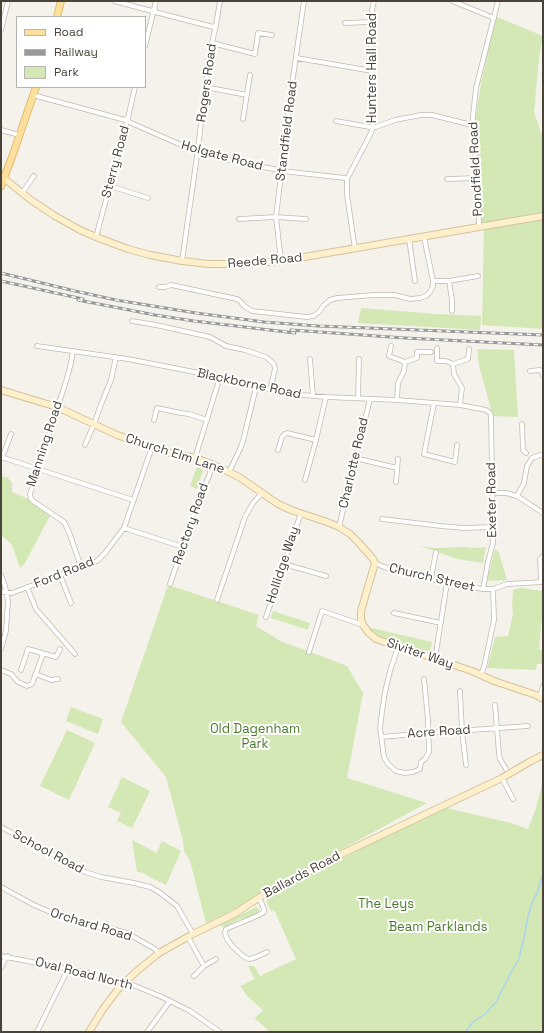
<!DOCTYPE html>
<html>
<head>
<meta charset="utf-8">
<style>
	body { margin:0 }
	#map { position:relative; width:544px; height:1033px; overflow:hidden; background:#f5f2eb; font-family:"Space Grotesk",sans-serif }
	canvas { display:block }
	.frame { position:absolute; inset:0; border:2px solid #4a4339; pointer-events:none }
	.legend { position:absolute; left:16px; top:16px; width:130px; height:72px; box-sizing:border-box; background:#fff; border:1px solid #b7b4b0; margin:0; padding:5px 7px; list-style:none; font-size:12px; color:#4a4339 }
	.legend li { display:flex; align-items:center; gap:8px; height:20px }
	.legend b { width:20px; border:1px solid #b7b4b0 }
</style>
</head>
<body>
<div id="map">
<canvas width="544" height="1033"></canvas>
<div class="frame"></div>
<ul class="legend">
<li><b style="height:5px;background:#fcdf9d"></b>Road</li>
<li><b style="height:5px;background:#999"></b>Railway</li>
<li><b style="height:11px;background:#d3e8b5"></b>Park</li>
</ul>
</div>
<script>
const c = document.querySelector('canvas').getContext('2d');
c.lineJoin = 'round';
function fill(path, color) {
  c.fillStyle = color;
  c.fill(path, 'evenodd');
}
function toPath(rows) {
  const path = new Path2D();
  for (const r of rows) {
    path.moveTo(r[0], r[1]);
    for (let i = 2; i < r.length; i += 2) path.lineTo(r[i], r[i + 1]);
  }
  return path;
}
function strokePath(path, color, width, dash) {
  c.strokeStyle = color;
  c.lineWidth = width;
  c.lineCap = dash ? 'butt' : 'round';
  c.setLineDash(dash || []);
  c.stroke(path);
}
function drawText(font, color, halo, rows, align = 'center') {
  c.font = font + ' "Space Grotesk",sans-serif';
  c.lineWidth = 4;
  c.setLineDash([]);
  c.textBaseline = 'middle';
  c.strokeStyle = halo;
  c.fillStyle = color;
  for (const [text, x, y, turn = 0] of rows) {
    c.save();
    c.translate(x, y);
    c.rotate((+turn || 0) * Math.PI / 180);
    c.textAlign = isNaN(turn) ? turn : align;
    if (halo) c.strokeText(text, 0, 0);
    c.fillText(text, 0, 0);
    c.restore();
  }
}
const green = toPath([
	[497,17,543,36,539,58,534,112,543,138,543,217,485,225,480,221,481,178,477,151,475,132,475,122,481,84,490,41],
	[543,219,543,329,482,325,484,228],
	[361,308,436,314,481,316,480,330,358,323],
	[477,349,514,350,518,417,493,416,479,366],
	[198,464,203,466,204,467,197,489,190,486],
	[1,476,8,478,12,483,12,492,31,500,51,514,25,563,20,568,12,545,1,535],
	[420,546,435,548,465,547,473,548,486,547,483,563,457,559],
	[495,549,499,553,507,580,487,581],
	[168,585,259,615,256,626,282,642,311,652,347,666,363,693,347,778,427,803,261,893,229,912,206,923,190,861,184,851,183,841,166,777,121,722],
	[521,588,543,591,543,605,539,649,543,651,543,664,537,664,536,670,487,668,495,637,508,636,513,614,512,606,513,590],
	[273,611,310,623,308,630,271,618],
	[367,627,432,642,431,648,428,651,424,651,395,642,378,636,371,631],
	[71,707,103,719,98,734,66,721],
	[67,730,95,743,69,800,40,786],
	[122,777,150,791,132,828,117,821,121,813,108,807],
	[543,780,543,1032,270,1032,257,1020,254,1019,263,1010,248,997,240,986,255,979,248,966,254,966,260,976,296,959,274,910,271,911,265,898,442,807,511,823,528,829,536,808],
	[132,840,155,852,156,854,162,841,181,851,166,885,146,875,144,873,140,872,137,872],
	[256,907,259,909,259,912,258,914,253,917,251,916,238,920,224,927,220,925]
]);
const stream = toPath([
	[465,1032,473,1022,485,1014,497,1001,504,986,519,958,524,938,528,916,532,903,538,891,543,873]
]);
const street = toPath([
	[114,1,152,11,155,9,155,12,213,27,216,25],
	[452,1,494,18],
	[345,23,371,22],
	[1,30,8,1],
	[212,43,255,54,258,33,272,35],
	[145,46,156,1],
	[297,58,372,71],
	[205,87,247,95],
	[33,95,125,120,128,118,129,122,195,151,198,149,199,152,237,162,279,170,282,168,282,171,345,178,347,179],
	[243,119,250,75],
	[336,121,370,127,376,127,395,120,421,115,432,115,472,125],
	[1,130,19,135],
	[447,179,478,178],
	[110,186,148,198],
	[22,193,34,176],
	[239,219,276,217,306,219],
	[479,227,478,178,472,125,476,88,498,1],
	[96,237,128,118,135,87],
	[409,239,415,281],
	[355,249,347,195,347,179,370,135,373,127,371,22,372,10,374,1],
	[182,261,198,149,205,87,212,43,216,25,220,1],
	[281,261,276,217,290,98,304,1],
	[433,281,449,281,478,276],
	[449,281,452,300,452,311],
	[159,287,165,287,171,285,176,286,237,299,241,302,244,306,252,311,307,317,313,316,319,312,324,305,330,300,337,298,374,295,395,295,410,299,420,298,426,296,430,292,433,286,433,281,424,237],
	[132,321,156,325,210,337,226,346,245,350,266,357,274,364,275,369,270,390],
	[37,346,128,359,220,377,274,391,302,395,326,397,397,400,460,405,486,410,490,413,491,416,493,527,493,543,488,562,483,589],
	[391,346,389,356,405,362,417,358,417,352,431,352],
	[437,348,437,361,446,361,453,364,468,359,469,349],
	[73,351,71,363,67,378,30,494,31,499,33,501,64,522,69,532,81,567],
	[310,359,313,396],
	[453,364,454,374,462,388,460,405],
	[530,371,540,370,542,372,543,376],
	[358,398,359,359],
	[397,400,398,383,404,371,405,362],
	[434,403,424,454,455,462,457,445],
	[154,420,157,408,181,413,189,414,207,420],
	[522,424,523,450,526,453],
	[85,445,94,424,102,402,111,380,116,357],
	[278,450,282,437,285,434,287,433,316,440],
	[1,457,133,500],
	[2,458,11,434],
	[195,458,220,377],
	[355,458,397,468],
	[229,472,240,449,243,441,256,387],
	[305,480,316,440,326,397],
	[396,482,398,459],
	[493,493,506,493,517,496,543,513],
	[517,496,524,483,527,466,532,458,543,454],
	[382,519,441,526,464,528,493,527],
	[339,527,370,399],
	[124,528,183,547],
	[375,563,384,567,447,583,483,589,493,589,507,584,543,582],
	[284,564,326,576],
	[1,575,5,586,8,601,6,631,1,649],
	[60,575,71,603],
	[431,578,436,552],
	[541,582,540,559,543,556],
	[170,584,190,526,198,500,209,476,212,464],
	[27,587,36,609,75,654],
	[1,592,12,593,97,561,105,553,124,528,152,447],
	[217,600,245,517,253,503,262,493],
	[394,613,441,623],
	[266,617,301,513],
	[398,647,390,671,385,692,382,712,380,728,384,757,388,764,396,771,405,773,413,772,420,769,421,762,425,759,429,752,428,720,424,679],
	[309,652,322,611,363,625],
	[435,659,447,583],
	[1,670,11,674,18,682,27,686,32,684,43,654],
	[21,670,28,649,56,657,60,649],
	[36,674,51,680,58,679],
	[481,675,484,667,494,620,493,589],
	[460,691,462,731,466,765],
	[540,697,543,686],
	[495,705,499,754,500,759,506,769],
	[381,737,428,733,528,726],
	[502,778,513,799],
	[1,827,85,872,101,877,134,883,150,887,159,892,177,906,193,934],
	[1,887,34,905,69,920,82,924,116,930,127,933,155,949,159,953],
	[259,897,264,909,264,912,257,916,226,929,225,933,227,939,233,947,243,956,248,959,254,958,267,952],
	[188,937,204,966],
	[1,956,84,972,133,985,162,997,190,1011,220,1032],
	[1,968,5,959,8,956],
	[194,976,204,966,216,959],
	[37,1032,68,969],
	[147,1032,170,1001]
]);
const secondary = toPath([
	[1,176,31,200,55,216,80,230,96,237,128,249,150,255,182,261,209,264,242,264,281,261,543,216],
	[1,390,57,407,117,435,165,452,195,458,212,464,239,477,278,504,291,510,327,522,339,527,350,534,359,543,373,559,375,563,361,611,361,619,363,625,369,633,376,639,472,671,494,681,536,695,543,699],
	[89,1032,103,1009,119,988,137,971,159,953,193,934,234,914,263,895,314,869,333,858,502,778,531,761,543,755]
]);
const primary = toPath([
	[57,17,61,1],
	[1,186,12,157,36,87]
]);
const rail = toPath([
	[1,273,75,291,116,300,196,313,264,322,318,326,543,335],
	[1,281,83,299],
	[78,300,155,315,194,321,295,333],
	[291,330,405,338,543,345]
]);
const streetNames = [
	["Hunters Hall Road",372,68,-90],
	["Rogers Road",207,83,-82],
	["Standfield Road",287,131,-83],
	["Holgate Road",222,156,15],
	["Sterry Road",116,162,-75],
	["Pondfield Road",476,169,-93],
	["Reede Road",265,261,-5],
	["Blackborne Road",249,384,12],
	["Manning Road",45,444,-72],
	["Church Elm Lane",175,454,18],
	["Charlotte Road",354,463,-77],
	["Exeter Road",492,500,-91],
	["Rectory Road",191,524,-71],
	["Hollidge Way",283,565,-72],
	["Ford Road",64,573,-22],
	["Church Street",432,578,13],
	["Siviter Way",420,654,19],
	["Acre Road",439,732,-4],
	["School Road",48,852,28],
	["Ballards Road",302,875,-28],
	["Orchard Road",91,925,17],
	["Oval Road North",84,974,14]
];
const parkNames = [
	["Old Dagenham",255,729],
	["Park",255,744],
	["The Leys",386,904],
	["Beam Parklands",438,927]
];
fill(green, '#d3e8b5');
strokePath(stream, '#aad5f0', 1.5);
strokePath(street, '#c1b9ae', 5.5);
strokePath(secondary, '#d4c49b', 8);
strokePath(primary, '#e2bc6c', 8);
strokePath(street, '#fff', 4);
strokePath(secondary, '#fef0cd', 6);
strokePath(primary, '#fcdf9d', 6);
strokePath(rail, '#999', 3);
strokePath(rail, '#fff', 1.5, [4.5]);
drawText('13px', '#4a4339', '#fff', streetNames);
drawText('13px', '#4c7b2c', '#fff', parkNames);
</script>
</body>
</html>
